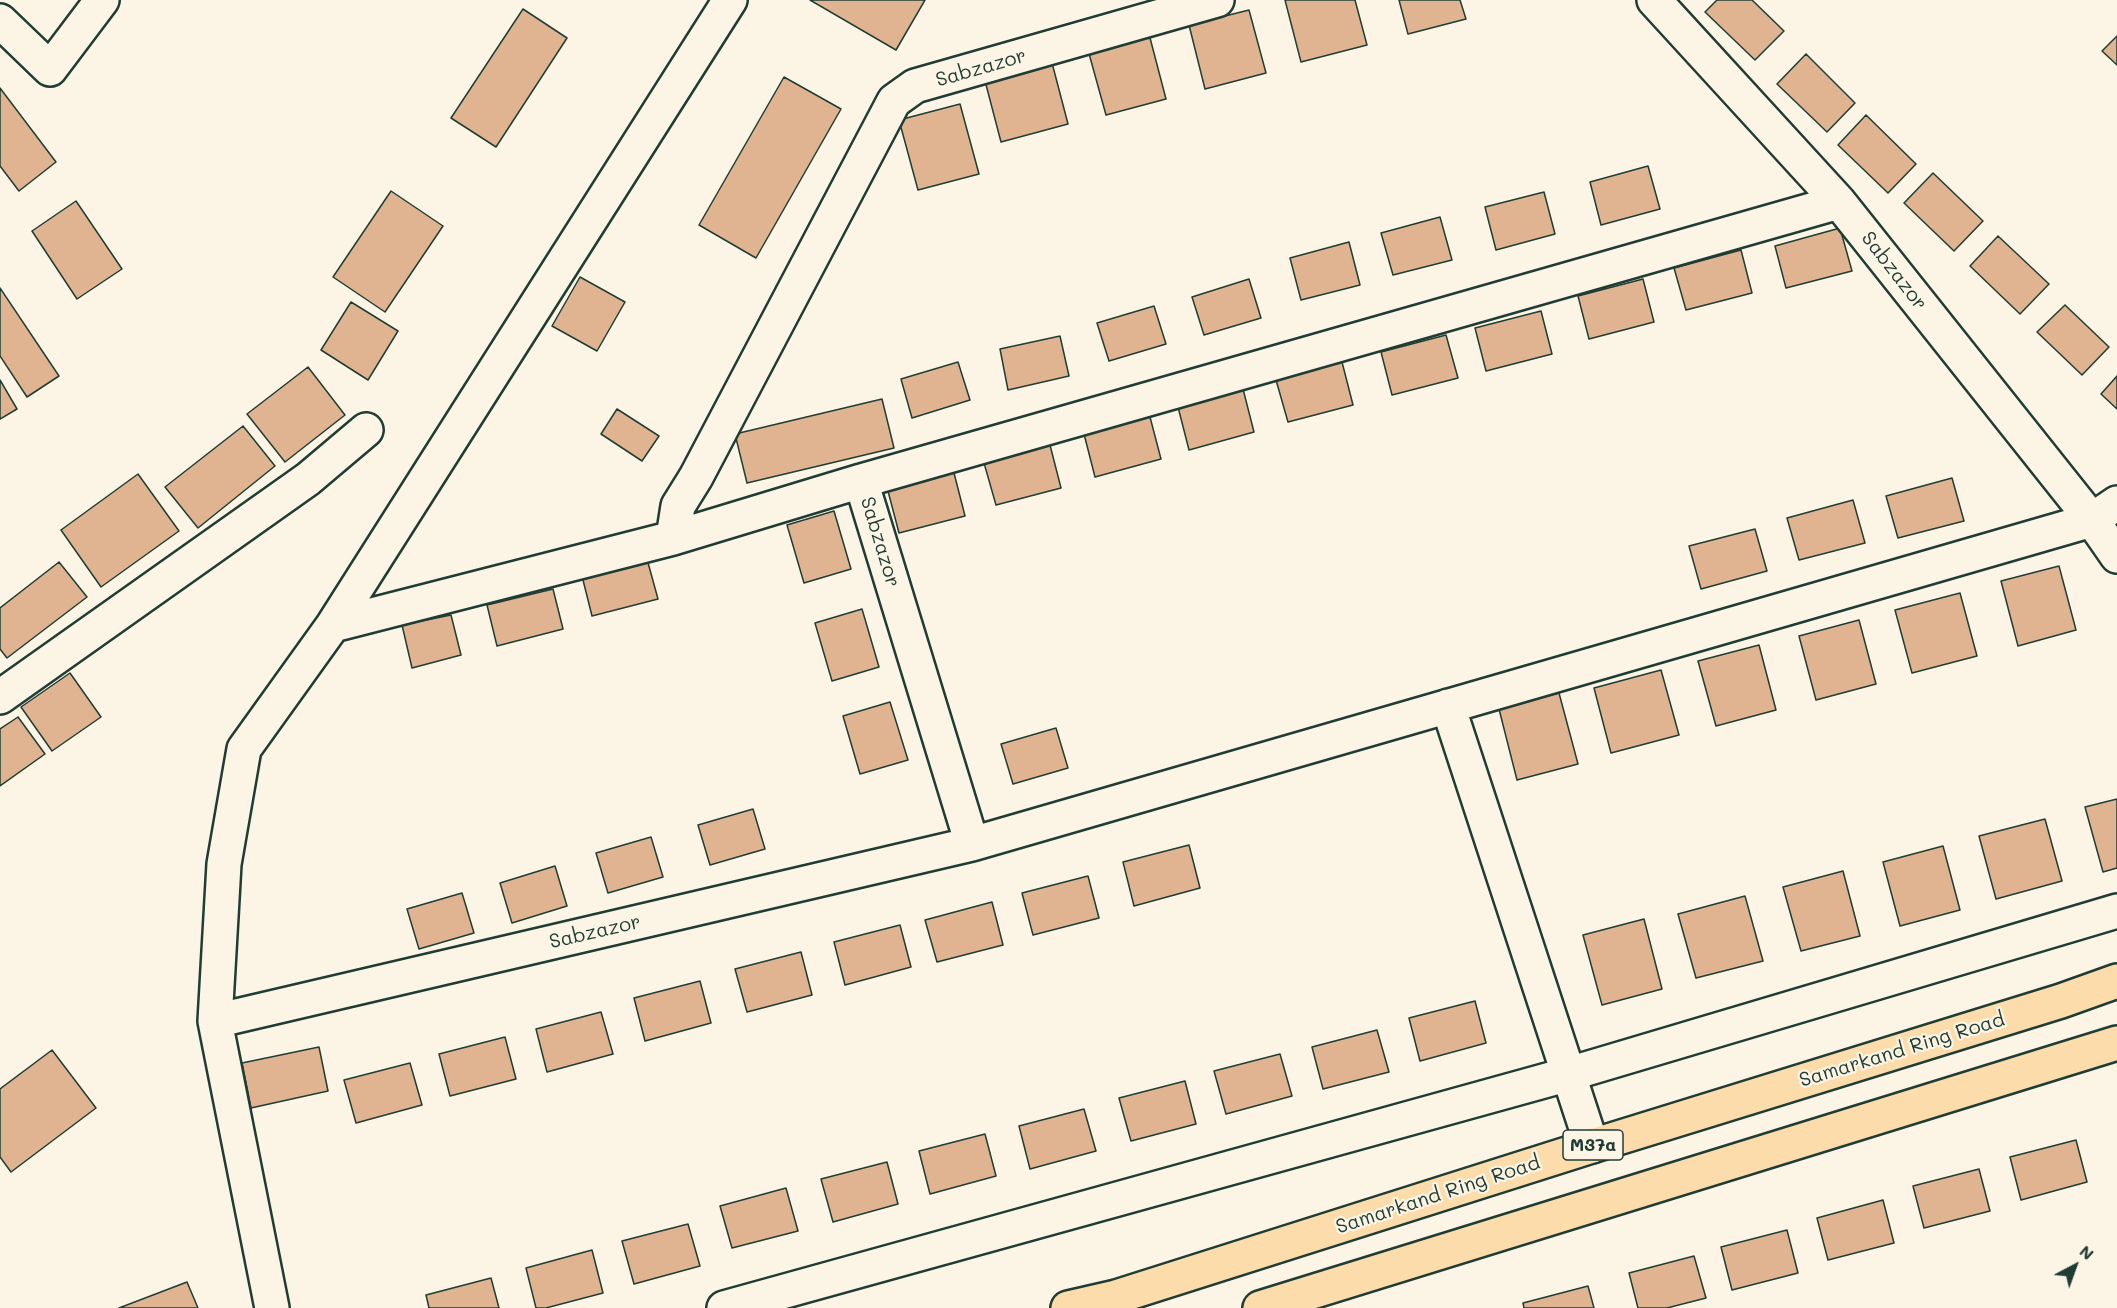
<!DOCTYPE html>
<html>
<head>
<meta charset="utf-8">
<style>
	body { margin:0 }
	#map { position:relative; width:2117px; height:1308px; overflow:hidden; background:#fcf5e5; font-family:Mali,sans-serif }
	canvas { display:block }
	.north { position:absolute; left:2045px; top:1236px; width:60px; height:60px; -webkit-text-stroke:4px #fcf5e5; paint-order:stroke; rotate:41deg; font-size:16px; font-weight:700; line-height:24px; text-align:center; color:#1f3d34 }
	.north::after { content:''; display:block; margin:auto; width:21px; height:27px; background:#1f3d34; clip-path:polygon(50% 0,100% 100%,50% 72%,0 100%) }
</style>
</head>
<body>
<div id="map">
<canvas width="2117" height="1308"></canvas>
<div class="north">N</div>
</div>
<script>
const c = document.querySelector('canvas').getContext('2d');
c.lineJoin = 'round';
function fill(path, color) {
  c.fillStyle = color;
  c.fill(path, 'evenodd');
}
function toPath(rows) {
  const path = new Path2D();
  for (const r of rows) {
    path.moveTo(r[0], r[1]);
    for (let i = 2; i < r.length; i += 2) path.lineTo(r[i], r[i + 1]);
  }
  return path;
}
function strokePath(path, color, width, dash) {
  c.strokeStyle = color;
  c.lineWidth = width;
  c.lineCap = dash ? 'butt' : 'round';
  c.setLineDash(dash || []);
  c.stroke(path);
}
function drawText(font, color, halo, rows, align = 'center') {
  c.font = font + ' Mali,sans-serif';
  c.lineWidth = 4.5;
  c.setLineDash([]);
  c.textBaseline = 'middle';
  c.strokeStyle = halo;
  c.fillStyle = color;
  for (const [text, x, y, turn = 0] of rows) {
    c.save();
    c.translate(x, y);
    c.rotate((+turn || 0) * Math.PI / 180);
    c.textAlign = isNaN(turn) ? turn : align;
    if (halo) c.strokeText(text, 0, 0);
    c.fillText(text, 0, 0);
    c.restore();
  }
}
const building = toPath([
	[810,0,925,0,896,50,810,0],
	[1285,0,1355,0,1367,45,1301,62,1285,0],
	[1399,0,1460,0,1466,19,1408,34,1399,0],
	[1717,0,1752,0,1784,31,1755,60,1705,12,1717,0],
	[523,9,567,38,496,147,451,118,523,9],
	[1249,10,1266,73,1205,89,1189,25,1249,10],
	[1149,34,1166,99,1106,115,1088,50,1149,34],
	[2117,36,2117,65,2102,51,2117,36],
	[1806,54,1855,103,1827,132,1777,84,1806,54],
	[1051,59,1068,124,1001,142,984,77,1051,59],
	[784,77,841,109,756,258,699,225,784,77],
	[0,88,56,162,19,191,0,166,0,88],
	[960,104,979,174,918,190,899,120,960,104],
	[1866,115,1916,164,1888,193,1838,145,1866,115],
	[1648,166,1660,209,1601,225,1590,182,1648,166],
	[1933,173,1983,221,1954,251,1904,203,1933,173],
	[391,191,443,226,385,312,333,277,391,191],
	[1544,192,1555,234,1496,250,1485,207,1544,192],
	[76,201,122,269,77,299,32,231,76,201],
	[1440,217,1452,260,1393,275,1381,233,1440,217],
	[1840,228,1852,271,1786,288,1775,246,1840,228],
	[1998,236,2049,284,2020,314,1970,266,1998,236],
	[1349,242,1360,285,1301,300,1290,258,1349,242],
	[1741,250,1752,293,1686,310,1674,268,1741,250],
	[580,277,625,302,597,351,552,326,580,277],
	[1249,279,1261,318,1204,335,1192,297,1249,279],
	[1643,279,1654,322,1589,339,1578,296,1643,279],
	[0,288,59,376,27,397,0,356,0,288],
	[351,302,398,331,368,380,321,350,351,302],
	[2065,305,2109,347,2082,375,2037,332,2065,305],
	[1154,306,1166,344,1109,361,1097,323,1154,306],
	[1541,311,1552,354,1486,371,1475,328,1541,311],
	[1446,335,1458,378,1392,395,1381,352,1446,335],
	[1060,336,1069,376,1008,390,1000,349,1060,336],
	[958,362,970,400,912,418,901,379,958,362],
	[1342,362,1353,405,1288,422,1276,380,1342,362],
	[308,367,345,415,285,462,247,414,308,367],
	[2117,376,2117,409,2101,394,2117,376],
	[0,380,17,409,0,419,0,380],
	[1243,389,1254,432,1189,450,1178,407,1243,389],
	[882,399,894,448,747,483,735,434,882,399],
	[617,409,659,436,642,461,601,434,617,409],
	[1150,417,1161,459,1095,477,1084,434,1150,417],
	[243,426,275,466,198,528,165,487,243,426],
	[1050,445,1061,488,996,505,984,463,1050,445],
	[954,473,965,516,899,533,888,491,954,473],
	[138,474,179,531,101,587,61,530,138,474],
	[1952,478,1964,521,1898,538,1886,496,1952,478],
	[1853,500,1865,543,1799,560,1787,518,1853,500],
	[834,511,851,569,804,583,787,525,834,511],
	[1755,529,1767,571,1701,589,1689,546,1755,529],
	[647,559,658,599,592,616,582,576,647,559],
	[59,562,87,597,7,658,0,649,0,608,59,562],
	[2059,566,2076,630,2018,646,2001,581,2059,566],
	[553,589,563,629,497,646,487,605,553,589],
	[1960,593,1977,656,1912,673,1895,610,1960,593],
	[862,609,879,667,832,681,815,623,862,609],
	[451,615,461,655,412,668,402,625,451,615],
	[1859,620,1876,684,1816,700,1799,636,1859,620],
	[1759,645,1776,710,1716,726,1698,661,1759,645],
	[1661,670,1679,735,1611,753,1594,688,1661,670],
	[70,673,101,717,52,751,21,707,70,673],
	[1559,693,1578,764,1517,780,1499,709,1559,693],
	[890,702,908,760,860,774,843,716,890,702],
	[18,717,45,754,0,786,0,729,18,717],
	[1056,728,1068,768,1013,784,1001,744,1056,728],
	[2117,799,2117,868,2103,872,2085,807,2117,799],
	[753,809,765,849,710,865,698,825,753,809],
	[2045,819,2062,881,1996,899,1979,836,2045,819],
	[651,837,663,877,608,893,596,853,651,837],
	[1189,845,1200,888,1134,906,1123,862,1189,845],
	[1943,846,1960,910,1900,926,1883,862,1943,846],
	[555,866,567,906,512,923,500,883,555,866],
	[1843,871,1860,936,1801,951,1783,887,1843,871],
	[1088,876,1099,918,1033,935,1022,893,1088,876],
	[462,893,474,933,419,949,407,909,462,893],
	[1745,896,1763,961,1696,978,1678,914,1745,896],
	[992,902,1003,945,937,962,925,920,992,902],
	[1644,919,1662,989,1602,1005,1583,935,1644,919],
	[900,925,911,967,845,985,834,942,900,925],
	[801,952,812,995,747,1012,735,969,801,952],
	[700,981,711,1023,645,1041,634,998,700,981],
	[1475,1001,1486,1043,1420,1061,1409,1018,1475,1001],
	[601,1012,613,1054,547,1072,536,1029,601,1012],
	[1377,1030,1389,1072,1323,1089,1312,1047,1377,1030],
	[505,1037,516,1079,450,1096,439,1054,505,1037],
	[319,1047,328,1091,251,1108,242,1063,319,1047],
	[52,1050,96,1108,11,1172,0,1157,0,1089,52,1050],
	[1280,1054,1292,1096,1226,1114,1214,1071,1280,1054],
	[410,1063,422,1105,356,1123,344,1080,410,1063],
	[1185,1081,1196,1124,1131,1141,1119,1098,1185,1081],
	[1084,1109,1096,1151,1030,1169,1019,1126,1084,1109],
	[985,1134,996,1176,930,1194,919,1151,985,1134],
	[2076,1140,2087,1182,2021,1200,2010,1157,2076,1140],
	[887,1162,898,1204,833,1222,821,1179,887,1162],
	[1979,1169,1990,1211,1924,1228,1913,1186,1979,1169],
	[786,1188,798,1231,732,1248,720,1206,786,1188],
	[1883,1200,1894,1243,1828,1260,1817,1218,1883,1200],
	[688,1224,700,1266,634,1284,622,1241,688,1224],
	[1787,1230,1798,1273,1732,1290,1721,1247,1787,1230],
	[592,1250,603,1293,546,1308,536,1308,526,1268,592,1250],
	[1694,1256,1706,1298,1667,1308,1638,1308,1629,1273,1694,1256],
	[491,1278,499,1308,429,1308,426,1295,491,1278],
	[187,1282,198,1308,119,1308,187,1282],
	[1588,1286,1594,1308,1524,1308,1523,1303,1588,1286]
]);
const street = toPath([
	[1654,0,1839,202,2092,520,2117,556],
	[0,21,50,69,102,0],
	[861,481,1839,202],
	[333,625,673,538],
	[0,697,308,479,366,430],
	[1448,706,1592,1146],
	[972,844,2092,520,2117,503],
	[215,1021,972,844,861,481,673,538,678,506,696,477,894,101,915,86,1217,0],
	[272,1308,215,1021,224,864,244,749,333,625,730,0],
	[724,1308,1569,1074,2117,911]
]);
const highway = toPath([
	[1068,1308,1116,1297,1592,1146,2061,1001,2117,981],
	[1260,1308,2117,1043]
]);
const shields = [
	[1593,1145,60]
];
const shieldNames = [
	["M37a",1593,1145]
];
const streetNames = [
	["Sabzazor",981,68,-16],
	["Sabzazor",1894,271,52],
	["Sabzazor",880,542,73],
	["Sabzazor",595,932,-13],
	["Samarkand Ring Road",1902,1050,-17],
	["Samarkand Ring Road",1438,1195,-18]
];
fill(building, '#e0b490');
strokePath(building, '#1f3d34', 1.5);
strokePath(street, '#1f3d34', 38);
strokePath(highway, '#1f3d34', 38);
strokePath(street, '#fcf5e5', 33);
strokePath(highway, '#fddcac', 33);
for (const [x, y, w] of shields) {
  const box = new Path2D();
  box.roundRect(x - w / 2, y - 15, w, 30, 4.5);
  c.fillStyle = '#fcf5e5';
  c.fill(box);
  strokePath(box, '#1f3d34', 1.5);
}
drawText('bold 18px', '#1f3d34', null, shieldNames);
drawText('20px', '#1f3d34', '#fcf5e5', streetNames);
</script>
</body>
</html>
